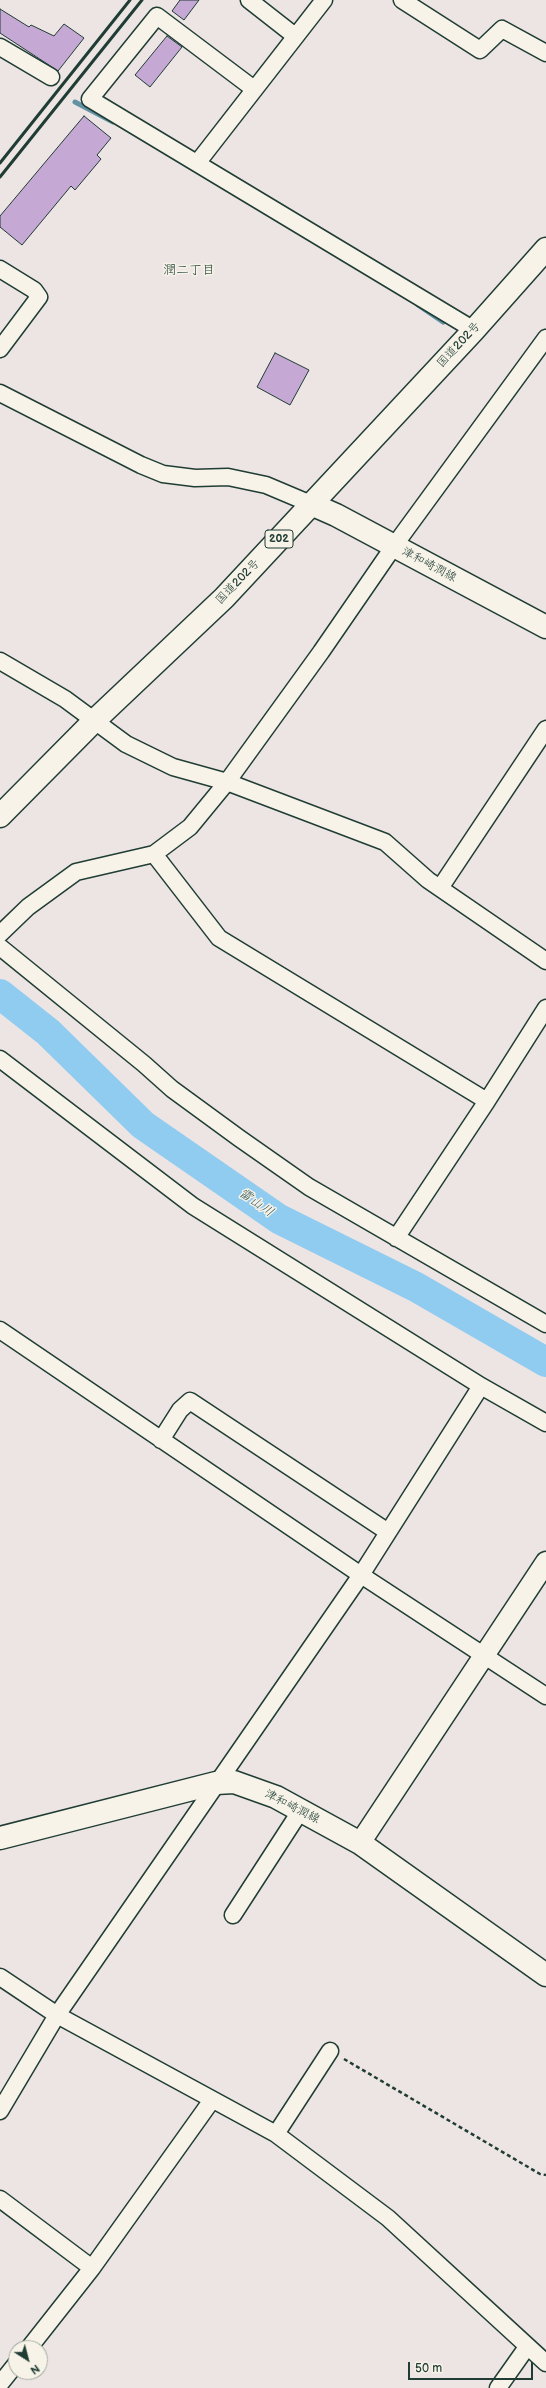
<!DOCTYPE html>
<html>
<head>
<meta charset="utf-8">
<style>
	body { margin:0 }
	#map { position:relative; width:546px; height:2388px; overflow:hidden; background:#ede4e4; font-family:"Balsamiq Sans",sans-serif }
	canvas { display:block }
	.north { position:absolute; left:8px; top:2340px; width:40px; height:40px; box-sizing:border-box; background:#f7f3e8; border:1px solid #a1aaa0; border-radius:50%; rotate:144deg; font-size:11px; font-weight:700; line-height:16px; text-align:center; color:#1f3d34 }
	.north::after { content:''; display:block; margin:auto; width:14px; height:18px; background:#1f3d34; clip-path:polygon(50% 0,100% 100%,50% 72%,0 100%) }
	.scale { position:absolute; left:408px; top:2362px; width:125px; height:18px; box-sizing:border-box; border:2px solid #1f3d34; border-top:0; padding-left:5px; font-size:12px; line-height:14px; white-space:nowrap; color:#1f3d34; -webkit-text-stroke:3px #f7f3e8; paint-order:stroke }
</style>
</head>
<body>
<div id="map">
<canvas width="546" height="2388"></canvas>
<div class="north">N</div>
<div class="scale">50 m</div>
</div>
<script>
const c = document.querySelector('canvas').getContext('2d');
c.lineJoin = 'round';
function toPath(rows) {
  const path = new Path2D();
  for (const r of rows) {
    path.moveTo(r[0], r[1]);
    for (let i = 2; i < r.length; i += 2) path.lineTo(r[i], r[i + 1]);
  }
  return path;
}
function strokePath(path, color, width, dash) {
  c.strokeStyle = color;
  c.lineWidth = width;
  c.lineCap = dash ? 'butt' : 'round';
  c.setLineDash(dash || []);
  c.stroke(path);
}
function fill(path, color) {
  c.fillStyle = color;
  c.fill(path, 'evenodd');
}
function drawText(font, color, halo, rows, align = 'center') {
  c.font = font + ' "Balsamiq Sans","Klee One",sans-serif';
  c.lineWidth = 3;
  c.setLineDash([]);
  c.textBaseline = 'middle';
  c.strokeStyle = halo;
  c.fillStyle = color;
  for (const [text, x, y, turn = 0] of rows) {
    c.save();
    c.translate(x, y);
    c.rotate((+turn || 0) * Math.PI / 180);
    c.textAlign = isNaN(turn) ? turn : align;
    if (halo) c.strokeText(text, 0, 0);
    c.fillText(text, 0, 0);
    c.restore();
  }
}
const stream = toPath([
	[75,102,113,122],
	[418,305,443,322]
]);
const river = toPath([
	[0,994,48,1032,143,1125,279,1219,416,1287,546,1362]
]);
const building = toPath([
	[180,0,199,0,184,20,172,11,180,0],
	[0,9,29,27,31,25,54,36,64,24,84,38,58,71,0,33,0,9],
	[167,36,182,47,150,87,135,75,167,36],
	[84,116,111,138,97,155,101,159,75,190,71,186,22,245,0,227,0,216,84,116],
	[275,353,309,370,290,405,257,387,275,353]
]);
const path = toPath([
	[344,2059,540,2174,546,2175]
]);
const minor = toPath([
	[249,0,295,36],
	[402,0,480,50,502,29,546,53],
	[0,47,51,77],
	[254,89,157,16,90,99,474,330],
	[198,162,324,0],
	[0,269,34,290,39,297,0,349],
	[0,393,141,465,163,474,195,478,228,477,266,485,311,504],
	[0,661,65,699,126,744,173,767,227,782,385,842,428,880,546,961],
	[154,854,219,938,487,1101,546,1008],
	[440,888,546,729],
	[0,934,28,907,76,872,154,854,190,827,227,782,321,652,394,546,546,338],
	[0,947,144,1064,172,1089,239,1138,309,1187,546,1324],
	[0,1059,193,1206,481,1386,546,1423],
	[396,1238,487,1101],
	[0,1330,361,1575,546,1696],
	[161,1440,180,1410,190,1401,388,1532],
	[233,1915,301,1810],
	[0,1977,57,2015,276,2134,388,2218,546,2363],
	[0,2111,57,2015,361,1575,481,1386],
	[276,2134,330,2051],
	[0,2199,92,2268],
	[29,2348,92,2268,212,2100],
	[0,2384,16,2364],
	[498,2388,527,2347]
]);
const tertiary = toPath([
	[360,1843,546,1562]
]);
const secondary = toPath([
	[311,504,336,515,546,627],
	[0,1838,216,1783,234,1782,276,1797,360,1843,546,1975]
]);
const trunk = toPath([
	[0,816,94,721,224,598,474,330,546,249]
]);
const rail = toPath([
	[0,163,130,0],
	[0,177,142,0]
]);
const shields = [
	[279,539,28]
];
const shieldNames = [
	["202",279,539]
];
const streetNames = [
	["国道202号",459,345,-47],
	["津和崎潤線",429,565,28],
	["国道202号",238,582,-46],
	["津和崎潤線",292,1807,27]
];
const neighbourhoodNames = [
	["潤二丁目",189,271]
];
const waterNames = [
	["雷山川",256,1203,35]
];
strokePath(stream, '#6392a5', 5);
strokePath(river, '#90cbf0', 30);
fill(building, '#c6a8d5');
strokePath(building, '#1f3d34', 1);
strokePath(minor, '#1f3d34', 19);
strokePath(tertiary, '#1f3d34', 23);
strokePath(secondary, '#1f3d34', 25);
strokePath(trunk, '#1f3d34', 25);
strokePath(path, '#1f3d34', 2.5, [4, 3]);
strokePath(minor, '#f7f3e8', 16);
strokePath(tertiary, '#f7f3e8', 20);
strokePath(secondary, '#f7f3e8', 22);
strokePath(trunk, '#f7f3e8', 22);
strokePath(rail, '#1f3d34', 3);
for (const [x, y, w] of shields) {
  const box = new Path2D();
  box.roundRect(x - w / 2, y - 9, w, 18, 3);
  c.fillStyle = '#f7f3e8';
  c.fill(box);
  strokePath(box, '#1f3d34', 1);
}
drawText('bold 11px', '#1f3d34', null, shieldNames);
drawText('12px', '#1f3d34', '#f7f3e8', streetNames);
drawText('13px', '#1f3d34', '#f7f3e8', neighbourhoodNames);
drawText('italic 13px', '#36595a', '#f7f3e8', waterNames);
</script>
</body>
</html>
